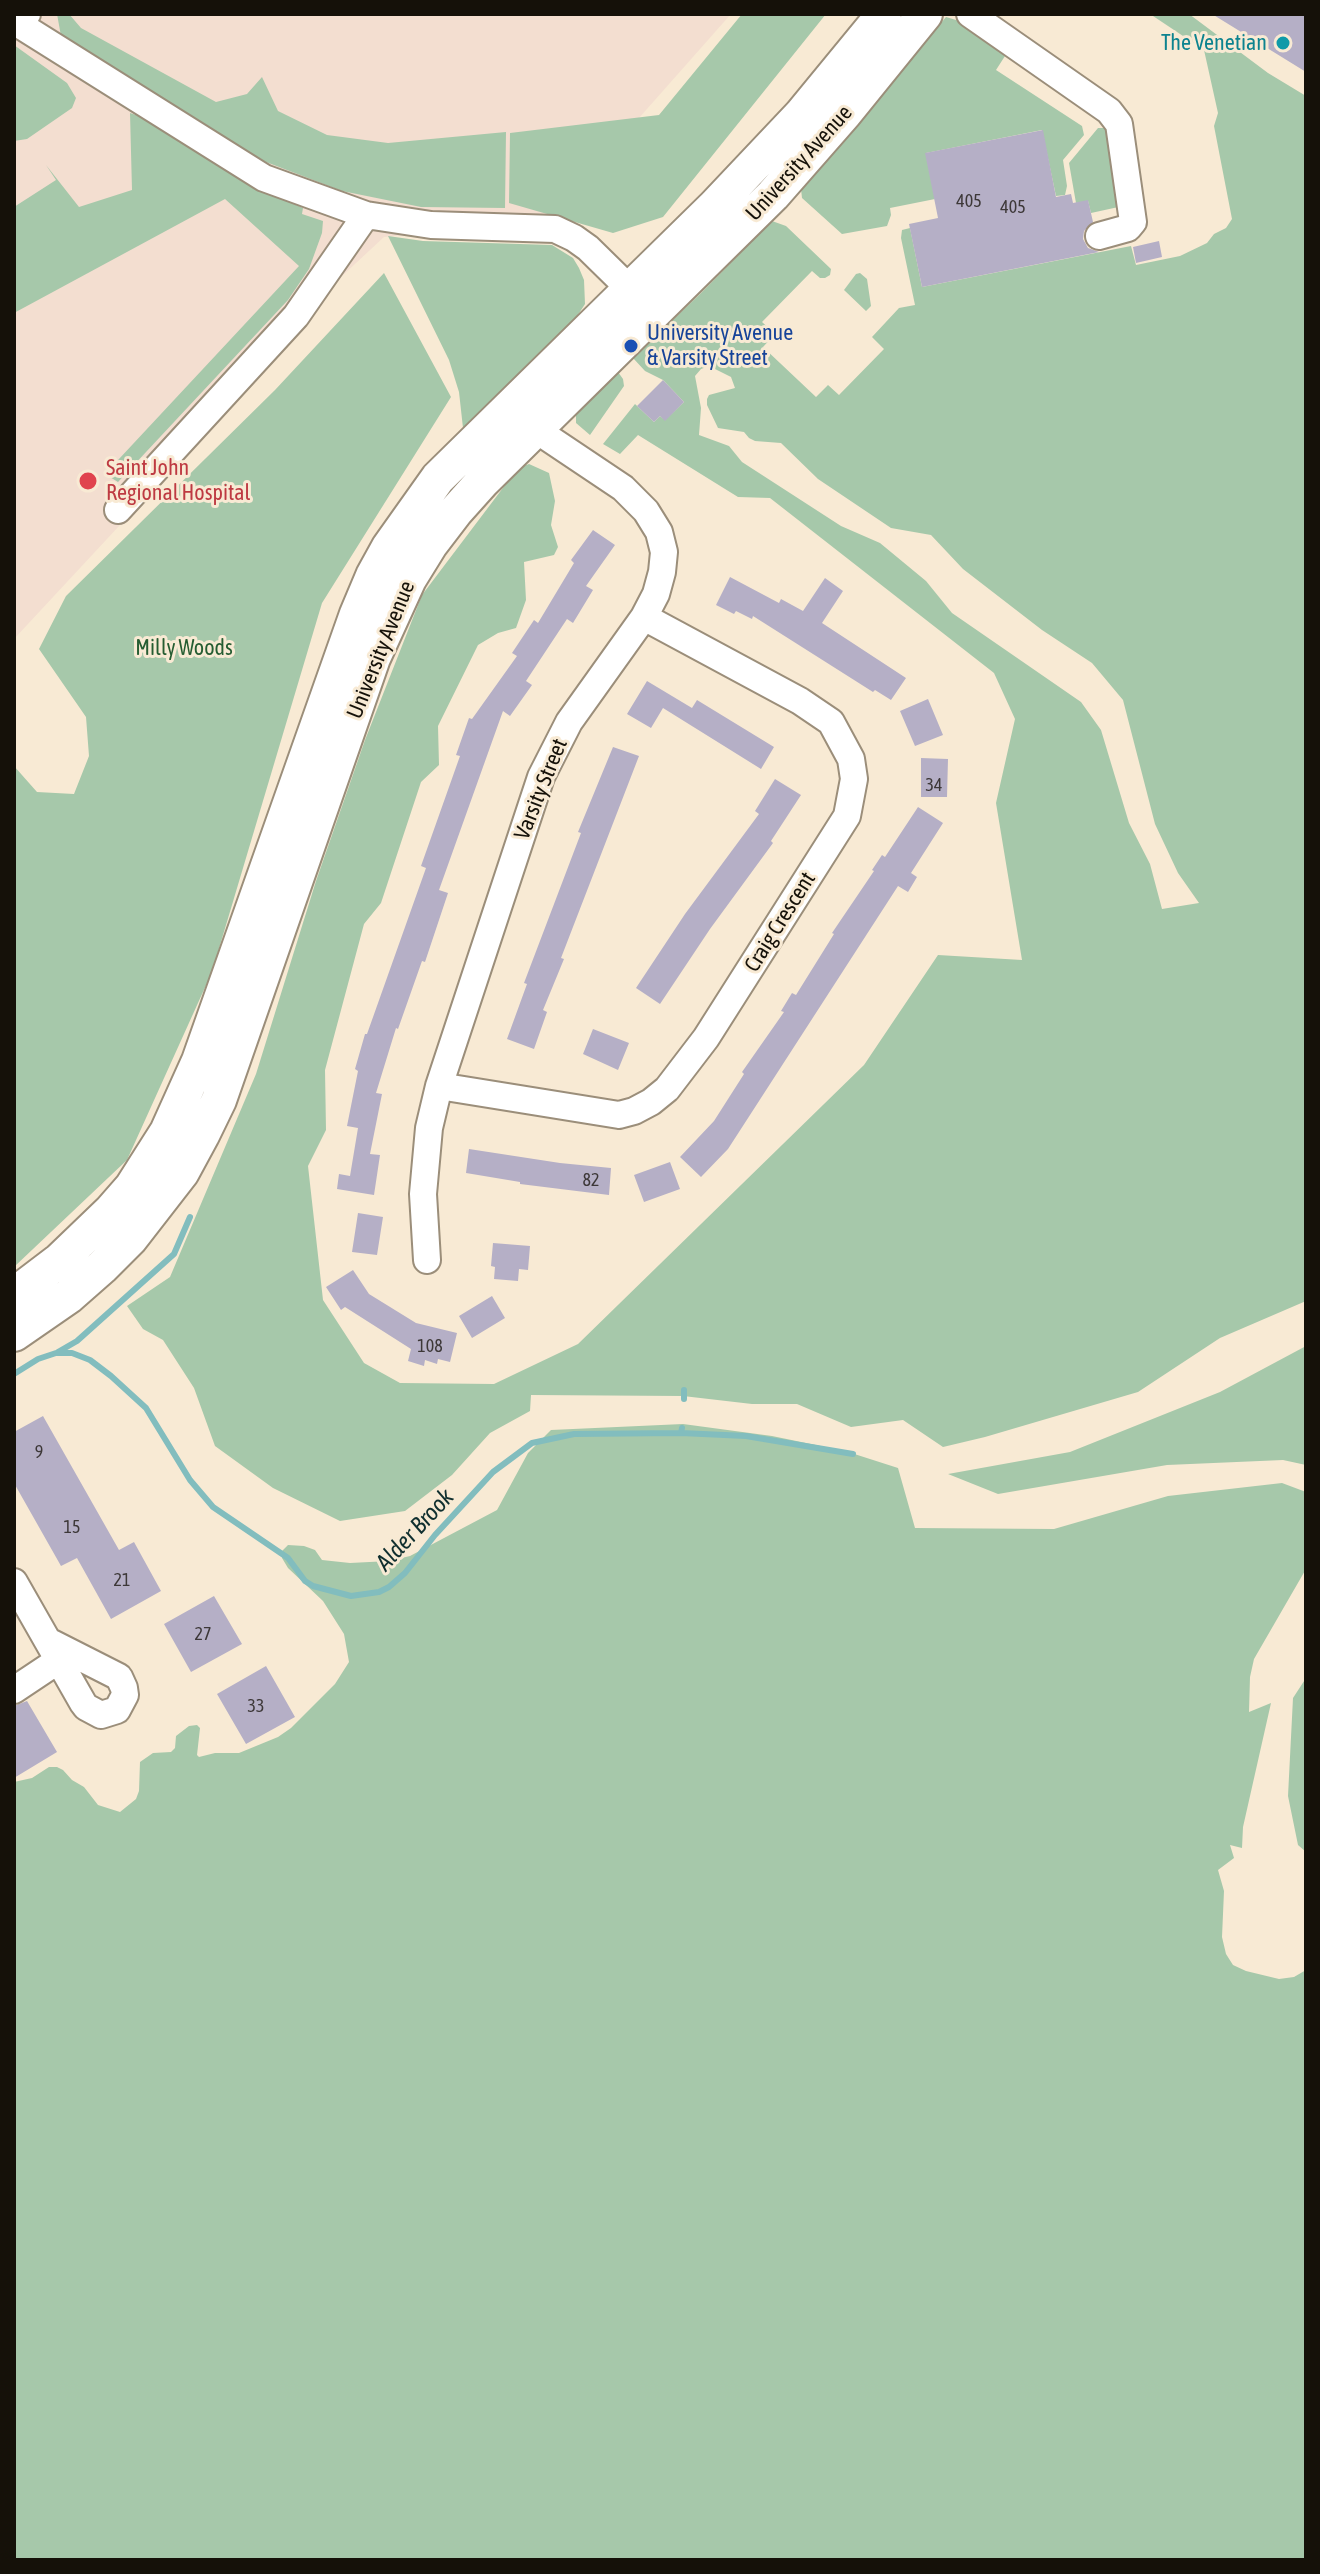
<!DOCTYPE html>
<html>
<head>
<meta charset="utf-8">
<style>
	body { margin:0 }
	#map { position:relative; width:1320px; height:2574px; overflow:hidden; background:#f8ead4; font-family:"Asap Condensed",sans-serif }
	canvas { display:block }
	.frame { position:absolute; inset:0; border:16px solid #151109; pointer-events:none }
</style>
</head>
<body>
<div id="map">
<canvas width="1320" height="2574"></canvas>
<div class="frame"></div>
</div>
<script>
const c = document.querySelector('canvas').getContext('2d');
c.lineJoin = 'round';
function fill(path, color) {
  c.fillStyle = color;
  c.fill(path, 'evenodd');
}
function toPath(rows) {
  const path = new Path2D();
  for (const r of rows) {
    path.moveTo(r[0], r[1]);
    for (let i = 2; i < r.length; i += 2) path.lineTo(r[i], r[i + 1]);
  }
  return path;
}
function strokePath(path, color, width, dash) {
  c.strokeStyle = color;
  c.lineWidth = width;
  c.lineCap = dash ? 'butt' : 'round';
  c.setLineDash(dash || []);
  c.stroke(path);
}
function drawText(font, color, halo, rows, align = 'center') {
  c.font = font + ' "Asap Condensed",sans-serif';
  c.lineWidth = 6;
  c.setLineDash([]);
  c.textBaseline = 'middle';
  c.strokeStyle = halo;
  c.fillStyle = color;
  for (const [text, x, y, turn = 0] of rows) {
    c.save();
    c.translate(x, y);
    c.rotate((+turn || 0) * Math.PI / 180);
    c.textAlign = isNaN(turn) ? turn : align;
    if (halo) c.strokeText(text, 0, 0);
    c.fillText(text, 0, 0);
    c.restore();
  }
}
const medical = toPath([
	[14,14,731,14,547,222,384,237,341,277,305,326,14,639]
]);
const green = toPath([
	[57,14,69,14,81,28,216,102,247,94,262,77,278,111,327,135,388,143,506,132,505,208,421,207,342,191,266,162,186,115,61,36],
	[742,14,826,14,663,217,613,233,509,203,510,133,659,115],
	[1150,14,1189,14,1268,73,1306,96,1306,1301,1220,1338,1138,1392,985,1437,943,1447,903,1420,851,1427,797,1404,752,1404,683,1396,531,1395,530,1411,490,1433,452,1475,405,1511,340,1521,273,1488,215,1446,194,1388,163,1340,143,1329,127,1306,170,1277,256,1074,316,881,365,740,422,595,518,468,529,464,549,473,555,501,551,525,558,547,554,555,524,562,526,600,516,628,498,633,478,645,438,726,439,765,421,782,381,903,364,924,325,1070,326,1130,308,1166,323,1300,364,1363,400,1383,494,1384,578,1344,864,1065,938,955,1022,960,996,803,1015,719,994,673,770,498,738,497,638,435,620,454,603,444,635,404,654,422,660,416,665,420,684,402,663,380,645,371,633,358,700,294,772,221,786,226,831,269,830,275,825,278,820,278,812,271,762,322,775,334,763,347,816,397,828,385,839,395,884,349,872,337,899,308,915,305,901,238,902,230,910,228,922,287,1131,246,1136,265,1180,256,1207,243,1214,234,1226,228,1232,219,1214,126,1218,113,1204,50],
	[709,366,731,377,735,388,709,395,707,399,707,405,718,428,744,432,749,438,755,441,781,443,818,479,891,528,931,535,963,569,1042,630,1092,663,1123,700,1155,824,1178,873,1199,903,1162,909,1150,864,1129,823,1101,730,1081,702,952,613,926,581,880,543,841,526,742,462,729,446,699,435,701,408,695,376,701,369],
	[946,17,956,20,1005,56,996,70,1082,126,1084,135,1063,160,1067,186,1065,195,1056,196,1042,130,926,153,935,199,890,208,891,215,887,226,842,234,802,198,801,189],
	[14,45,67,83,76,98,72,108,27,139,14,141],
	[130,113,154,121,256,187,303,208,302,214,323,221,322,233,309,269,288,300,118,482,105,474,299,266,225,199,14,313,14,207,56,180,46,165,79,207,132,190],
	[1098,128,1106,128,1123,206,1091,213,1088,201,1076,203,1069,163],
	[388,236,423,241,552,245,573,258,579,268,584,280,585,304,572,324,463,428,459,392,449,360],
	[384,273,451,397,322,603,212,972,127,1160,14,1267,14,766,37,792,74,794,89,756,86,717,39,649,66,596,275,390],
	[860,273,867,279,871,306,866,311,844,290,856,274],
	[618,372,623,379,624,386,590,435,576,423,576,414],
	[1306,1346,1306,1465,1283,1460,1167,1465,998,1494,948,1474,1070,1452,1220,1392],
	[683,1424,772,1436,845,1451,898,1468,915,1528,1054,1529,1168,1496,1282,1483,1306,1492,1306,1569,1254,1659,1250,1677,1249,1712,1271,1703,1243,1827,1242,1848,1230,1845,1234,1858,1218,1870,1224,1891,1222,1937,1226,1954,1233,1965,1246,1971,1279,1979,1294,1977,1306,1970,1306,2560,14,2560,14,1782,32,1778,49,1767,57,1767,63,1770,72,1780,84,1787,98,1805,120,1812,136,1799,139,1791,140,1762,153,1753,171,1752,175,1748,176,1736,189,1726,197,1725,200,1728,197,1755,199,1757,215,1753,239,1753,278,1737,291,1728,335,1684,349,1662,344,1634,323,1601,288,1568,282,1558,282,1551,288,1545,304,1546,315,1550,322,1560,350,1563,389,1561,410,1556,497,1510,528,1453,551,1430],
	[1306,1678,1306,1852,1298,1845,1288,1796,1293,1698]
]);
const stream = toPath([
	[58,1352,77,1341,174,1254,190,1217],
	[14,1374,38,1359,56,1353,72,1353,90,1360,111,1376,146,1408,190,1480,213,1507,288,1558,305,1581,313,1586,351,1596,379,1592,389,1587,405,1573,435,1535,493,1472,532,1443,574,1434,681,1433,682,1428],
	[684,1399,684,1390],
	[681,1433,746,1436,853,1454]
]);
const building = toPath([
	[1212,14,1306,14,1306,72],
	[1043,130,1056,197,1071,194,1073,203,1088,200,1093,222,1084,231,1083,239,1088,248,1099,252,922,287,909,224,938,218,925,153],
	[1159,241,1162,257,1136,263,1133,247],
	[663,380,684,402,665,421,660,416,654,422,637,406],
	[593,530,615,545,586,586,593,590,573,623,567,619,526,681,532,685,510,716,503,711,439,890,448,893,425,962,422,961,398,1029,396,1028,376,1093,382,1094,370,1154,380,1155,374,1195,337,1189,339,1174,350,1176,358,1128,347,1126,358,1071,355,1069,365,1034,367,1034,426,868,421,866,460,756,456,755,469,718,472,719,517,656,512,653,534,620,538,623,574,563,571,560],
	[730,577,779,603,781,599,803,611,825,578,843,591,822,623,906,678,891,700,875,690,873,692,753,616,752,619,736,611,734,614,716,605],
	[647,681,692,708,697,700,774,747,761,769,663,708,651,728,627,714],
	[928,699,943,735,915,746,900,711],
	[613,747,639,756,561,958,564,959,543,1010,547,1012,534,1049,507,1039,527,984,524,983,581,833,578,832],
	[921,758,948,759,947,797,921,797],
	[775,779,801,795,771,841,773,843,710,929,660,1004,636,988,685,914,759,814,755,811],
	[918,807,943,823,911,873,917,877,908,892,898,886,728,1149,701,1177,680,1157,714,1121,744,1074,742,1072,784,1012,781,1011,792,993,796,995,834,934,832,933,874,871,872,870,882,855,885,857],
	[593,1029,629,1043,618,1070,583,1054],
	[469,1149,560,1163,611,1168,609,1195,520,1184,520,1182,466,1173],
	[670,1162,680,1189,644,1202,634,1175],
	[358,1213,383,1217,377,1255,352,1252],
	[493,1243,530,1246,528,1270,519,1269,518,1281,494,1279,495,1267,491,1266],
	[353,1270,369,1294,416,1323,457,1333,450,1362,438,1359,437,1364,425,1360,424,1366,408,1361,411,1349,345,1307,341,1310,326,1287],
	[492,1296,505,1318,472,1338,459,1316],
	[43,1416,119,1550,134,1542,161,1591,111,1619,77,1558,61,1566,14,1483,14,1432],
	[214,1596,242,1644,191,1672,164,1624],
	[266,1666,295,1717,246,1744,217,1694],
	[27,1701,57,1752,14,1778,14,1706]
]);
const minor = toPath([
	[27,14,20,25,264,178,366,215,431,225,555,229,574,238,588,248,642,301],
	[970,14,1109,111,1119,124,1133,222,1128,228,1099,236],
	[118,510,296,316,366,215],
	[439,1086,619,1115,634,1111,651,1102,667,1089,706,1038,847,816,854,779,851,759,831,722,800,701,644,617],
	[427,1260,423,1194,429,1128,439,1086,541,777,569,722,644,617,656,594,662,572,664,552,659,532,646,511,623,488,520,419],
	[14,1582,83,1703,86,1707,101,1715,117,1710,125,1695,124,1688,119,1677,48,1641],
	[14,1690,59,1660]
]);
const major = toPath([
	[14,1295,60,1260,111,1211,132,1187,167,1132,199,1061,357,614,373,576,389,547,438,478,715,206,801,115,884,14],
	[14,1334,69,1296,102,1267,130,1239,182,1172,202,1135,219,1100,373,658,409,579,430,545,456,511,482,482,773,195,844,114,925,14]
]);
const markers = [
	[1283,43,8,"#0f9aa8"],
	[631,346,8,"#1a4fb4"],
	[88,481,10,"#e0444e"]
];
const numberNames = [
	["405",969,201],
	["405",1013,207],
	["34",934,785],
	["82",591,1180],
	["108",430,1346],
	["9",39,1452],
	["15",72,1527],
	["21",122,1580],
	["27",203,1634],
	["33",256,1706]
];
const cultureNames = [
	["The Venetian",1267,43]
];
const streetNames = [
	["University Avenue",799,163,-48],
	["University Avenue",381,650,-68],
	["Varsity Street",541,789,-68],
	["Craig Crescent",780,922,-58]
];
const transitNames = [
	["University Avenue",647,333],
	["& Varsity Street",647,358]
];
const healthNames = [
	["Saint John",106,468],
	["Regional Hospital",106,493]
];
const parkNames = [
	["Milly Woods",184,648]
];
const waterNames = [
	["Alder Brook",415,1530,-47]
];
fill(medical, '#f3ded0');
fill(green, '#a6c8aa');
strokePath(stream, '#82bdbe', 6);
fill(building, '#b5afc6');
strokePath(minor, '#9b8e7a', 30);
strokePath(major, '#9b8e7a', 38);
strokePath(minor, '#fff', 26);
strokePath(major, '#fff', 34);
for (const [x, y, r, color] of markers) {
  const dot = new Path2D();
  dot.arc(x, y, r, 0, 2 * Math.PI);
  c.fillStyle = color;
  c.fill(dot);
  strokePath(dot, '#f8ead4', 3);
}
drawText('18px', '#3d3838', null, numberNames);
drawText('22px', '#0d838f', '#f8ead4', cultureNames, 'right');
drawText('22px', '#151109', '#f8ead4', streetNames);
drawText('22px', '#164399', '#f8ead4', transitNames, 'left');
drawText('22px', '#be3a42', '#f8ead4', healthNames, 'left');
drawText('22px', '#265d32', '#f8ead4', parkNames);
drawText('italic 24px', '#102f2f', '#f8ead4', waterNames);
</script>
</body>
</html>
